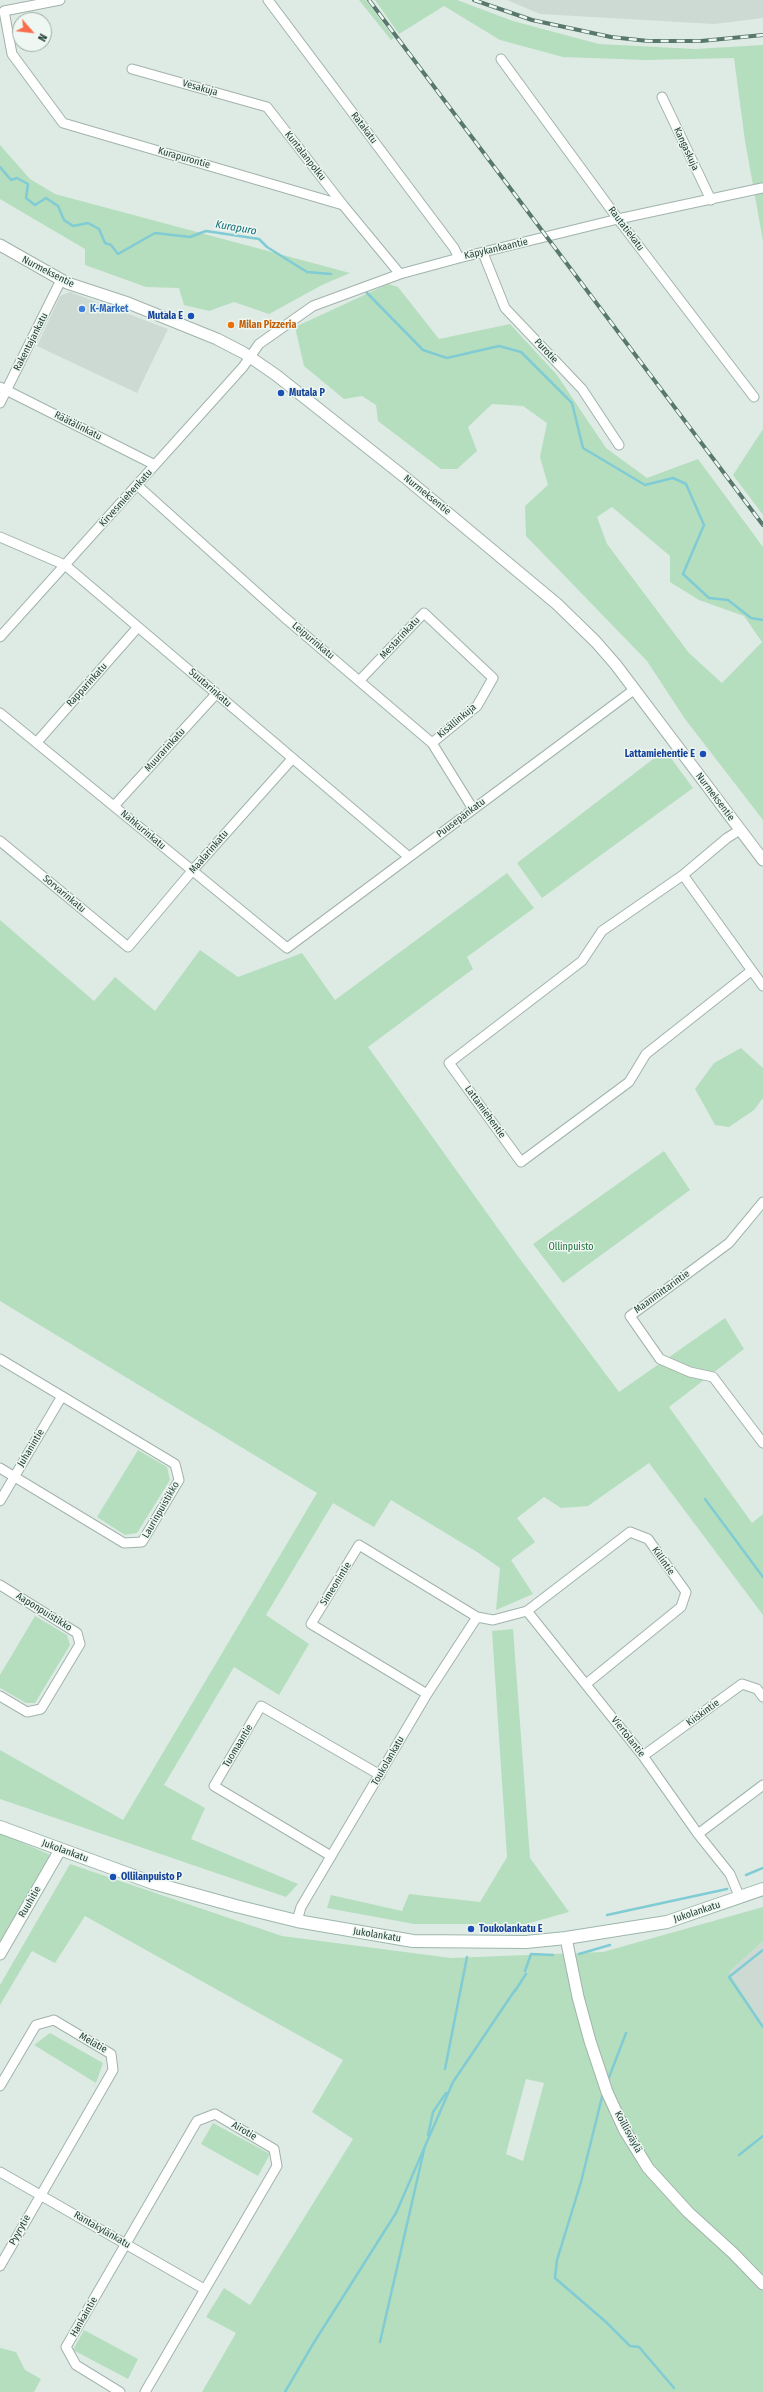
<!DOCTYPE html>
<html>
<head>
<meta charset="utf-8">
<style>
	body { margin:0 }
	#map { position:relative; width:763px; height:2392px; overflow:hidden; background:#deebe4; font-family:"Fira Sans Condensed",sans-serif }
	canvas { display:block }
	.north { position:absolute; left:12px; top:12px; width:40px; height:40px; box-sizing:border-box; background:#eef7f2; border:1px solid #9baca5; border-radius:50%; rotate:118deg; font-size:11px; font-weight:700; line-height:16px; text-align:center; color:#1e3b32 }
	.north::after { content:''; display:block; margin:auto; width:14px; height:18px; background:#fb6e4b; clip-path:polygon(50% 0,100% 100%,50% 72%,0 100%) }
</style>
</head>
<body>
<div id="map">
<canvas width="763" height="2392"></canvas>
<div class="north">N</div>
</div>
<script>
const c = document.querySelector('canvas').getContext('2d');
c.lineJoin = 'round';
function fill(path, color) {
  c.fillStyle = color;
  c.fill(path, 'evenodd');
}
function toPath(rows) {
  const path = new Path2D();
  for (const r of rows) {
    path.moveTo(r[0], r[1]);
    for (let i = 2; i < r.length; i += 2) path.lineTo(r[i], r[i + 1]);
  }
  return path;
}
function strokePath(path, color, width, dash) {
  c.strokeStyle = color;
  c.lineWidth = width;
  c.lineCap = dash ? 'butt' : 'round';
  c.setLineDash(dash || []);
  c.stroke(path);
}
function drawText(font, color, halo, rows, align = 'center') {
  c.font = font + ' "Fira Sans Condensed",sans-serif';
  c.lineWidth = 3;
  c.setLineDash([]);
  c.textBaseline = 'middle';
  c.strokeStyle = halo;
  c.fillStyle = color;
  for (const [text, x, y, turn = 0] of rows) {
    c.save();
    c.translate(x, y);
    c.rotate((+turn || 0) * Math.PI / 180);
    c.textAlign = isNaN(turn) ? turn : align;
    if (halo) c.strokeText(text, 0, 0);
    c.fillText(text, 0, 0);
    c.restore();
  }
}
const built = toPath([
	[507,0,763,0,763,18,714,24,540,14],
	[70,292,168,329,137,393,37,346,60,296],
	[763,1941,763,2025,729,1972]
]);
const green = toPath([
	[359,0,366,0,394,38,391,40],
	[375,0,457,0,513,21,599,44,695,49,763,45,763,241,745,141,734,58,646,60,563,57,500,40,444,6,399,34],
	[0,145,30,179,55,194,350,273,322,285,269,314,234,302,209,311,184,305,179,288,146,287,85,265,85,249,0,199],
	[388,284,398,287,439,339,510,324,557,375,606,448,647,478,698,459,763,547,763,820,685,719,647,661,526,536,525,506,548,485,540,457,547,423,523,406,492,404,468,427,477,451,457,469,441,469,378,421,376,405,362,396,344,399,304,366,295,327],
	[612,507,670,556,670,582,699,600,744,616,762,642,722,683,689,653,607,544,597,517],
	[763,429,763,515,733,475],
	[665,750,693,788,542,898,517,863],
	[507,873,534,908,467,957,473,969,368,1047,517,1255,619,1392,725,1318,744,1349,669,1407,752,1523,763,1514,763,1615,649,1463,588,1506,561,1508,544,1497,517,1518,535,1542,511,1560,533,1594,496,1610,500,1568,477,1552,391,1500,374,1527,333,1503,266,1615,309,1644,279,1695,234,1667,164,1785,205,1808,191,1839,298,1884,286,1897,0,1799,0,1750,123,1820,317,1493,0,1301,0,920,94,1001,115,977,155,1011,200,950,238,977,302,953,335,1000],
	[741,1048,763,1068,763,1098,754,1110,729,1127,715,1125,695,1089,714,1063],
	[664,1151,690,1190,563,1283,533,1244],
	[138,1450,167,1467,170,1480,137,1533,125,1535,97,1517],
	[35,1616,67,1635,70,1645,35,1703,26,1703,0,1688,0,1675],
	[513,1629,530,1858,569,1912,526,1924,414,1924,327,1908,331,1895,402,1911,409,1894,480,1902,507,1857,492,1631],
	[0,1833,53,1856,0,1948],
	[70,1864,282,1936,451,1958,603,1952,763,1907,763,1941,729,1972,763,2025,763,2392,202,2392,236,2333,206,2317,224,2288,250,2305,353,2139,312,2112,343,2060,85,1916,55,1963,32,1951,0,2005,0,1985],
	[526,2079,544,2083,523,2161,506,2154],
	[50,2033,103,2063,96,2083,34,2045],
	[213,2123,270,2154,258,2176,201,2144],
	[84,2330,138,2359,128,2379,73,2350],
	[0,2348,16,2352,25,2370,41,2379,34,2392,0,2392]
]);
const stream = toPath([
	[0,167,11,180,17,178,28,184,26,198,35,205,46,198,58,206,64,220,73,226,88,223,99,229,105,243,111,245,118,254,155,233,190,237,206,231,259,239,267,247,307,272,331,274],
	[367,293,423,350,447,358,499,346,521,352,572,403,583,448,645,485,673,478,686,484,704,525,683,574,709,598,728,600,751,618,763,620],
	[705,1499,763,1577],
	[746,1875,763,1868],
	[607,1915,727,1889],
	[763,1950,729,1977,763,2027],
	[579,1954,610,1945],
	[525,1971,531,1954,553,1955],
	[515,1991,526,1974],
	[445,2069,467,1957],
	[608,2080,626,2033],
	[603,2093,581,2182,557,2260,555,2278,606,2322,630,2346,639,2347,674,2388],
	[428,2135,433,2112,446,2093],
	[739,2155,763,2136],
	[380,2342,424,2150],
	[285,2392,313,2344,396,2213,453,2082,515,1990]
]);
const minor = toPath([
	[60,0,4,11,12,54,63,123,343,205,400,274],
	[268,0,454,248,459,258],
	[501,59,618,219,754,397],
	[132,69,267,107,343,205],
	[662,97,711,200],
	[483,253,505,308,582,389,619,445],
	[0,387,155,465],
	[0,403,61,280],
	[138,486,284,617,432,743,473,809],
	[0,537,65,565,409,857],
	[0,637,243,367,259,344,313,306,400,274,459,258,618,219,762,188],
	[359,681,424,613,493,678,477,706,432,743],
	[0,713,287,948,635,689],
	[37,742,138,627],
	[114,806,216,694],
	[740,830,727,838,683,875,602,931,582,961,449,1063,521,1162,629,1082,646,1054,751,971],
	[0,841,128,947,192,871,292,759],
	[683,875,763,986],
	[763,1202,729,1243,630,1316,660,1359,690,1372,713,1377,763,1443],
	[0,1359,175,1464,179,1480,142,1542,124,1543,0,1468],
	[0,1501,62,1396],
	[0,1585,77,1633,80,1644,41,1709,27,1712,0,1696],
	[527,1611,630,1532,648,1539,686,1592,681,1607,586,1684],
	[427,1694,311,1624,359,1545,477,1617],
	[643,1756,742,1684,757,1689,763,1697],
	[698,1834,763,1785],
	[331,1856,214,1786,261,1706,380,1775],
	[297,1921,301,1907,427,1694,477,1617,493,1620,527,1611,643,1756,698,1834,730,1874,740,1898],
	[0,2086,36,2025,54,2020,111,2054,113,2070,0,2266],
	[0,2172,204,2289],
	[120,2392,76,2365,66,2347,197,2121,215,2114,274,2149,277,2166,145,2392]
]);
const tertiary = toPath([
	[0,245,67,283,128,303,217,339,244,353,276,375,407,479,557,604,596,642,616,665,763,860],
	[566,1938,578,1997,590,2041,607,2092,624,2129,648,2168,688,2212,733,2253,763,2284],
	[0,1954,60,1850]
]);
const secondary = toPath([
	[0,1827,153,1883,236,1906,297,1921,413,1941,526,1942,566,1938,667,1922,763,1889]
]);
const rail = toPath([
	[369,0,763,525],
	[474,0,532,20,611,37,648,41,701,41,763,35]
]);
const markers = [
	[82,309,4,"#3f7fe0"],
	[191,316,4,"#1a4fb4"],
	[231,325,4,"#e8710a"],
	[281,393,4,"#1a4fb4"],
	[703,754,4,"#1a4fb4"],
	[113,1877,4,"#1a4fb4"],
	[471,1929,4,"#1a4fb4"]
];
const streetNames = [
	["Vesakuja",200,88,16],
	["Ratakatu",364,128,53],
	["Kangaskuja",686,149,65],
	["Kuntalanpolku",305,156,52],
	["Kurapurontie",184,158,16],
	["Rautatiekatu",626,229,53],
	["Käpykankaantie",496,249,-13],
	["Nurmeksentie",48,272,27],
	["Rakentajankatu",31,342,-63],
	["Purotie",546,351,47],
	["Räätälinkatu",78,426,27],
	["Nurmeksentie",427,495,39],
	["Kirvesmiehenkatu",126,498,-48],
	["Mestarinkatu",400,638,-47],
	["Leipurinkatu",313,641,40],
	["Rapparinkatu",87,685,-48],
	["Suutarinkatu",210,688,41],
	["Kisällinkuja",457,721,-40],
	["Muurarinkatu",165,750,-48],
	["Nurmeksentie",715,797,53],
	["Puusepänkatu",461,818,-37],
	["Nahkurinkatu",143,830,40],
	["Maalarinkatu",209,852,-49],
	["Sorvarinkatu",64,894,40],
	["Lattamiehentie",485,1112,54],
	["Maanmittarintie",662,1292,-36],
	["Juhanintie",31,1448,-59],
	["Laurinpuistikko",161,1510,-60],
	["Killintie",663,1561,55],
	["Simeonintie",336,1584,-58],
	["Aaponpuistikko",44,1612,32],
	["Kiiskintie",703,1713,-36],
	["Viertolantie",628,1737,52],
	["Tuomaantie",238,1746,-59],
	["Toukolankatu",388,1761,-60],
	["Jukolankatu",65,1851,20],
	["Ruuhitie",30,1902,-60],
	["Jukolankatu",697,1912,-18],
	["Jukolankatu",377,1935,9],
	["Melatie",93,2043,30],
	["Airotie",244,2131,30],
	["Koillisväylä",628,2132,61],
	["Pyyrytie",20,2230,-61],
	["Rantakylänkatu",102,2230,30],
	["Hankaintie",84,2317,-60]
];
const shopNames = [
	["K-Market",90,309]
];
const transitNames = [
	["Mutala E",183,316,"right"],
	["Mutala P",289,393],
	["Lattamiehentie E",695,754,"right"],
	["Ollilanpuisto P",121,1877],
	["Toukolankatu E",479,1929]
];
const foodNames = [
	["Milan Pizzeria",239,325]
];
const parkNames = [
	["Ollinpuisto",571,1247]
];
const waterNames = [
	["Kurapuro",236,228,10]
];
fill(built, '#ccdad3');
fill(green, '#b5debe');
strokePath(stream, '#81cbd4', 2.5);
strokePath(minor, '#a1b3ab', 11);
strokePath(tertiary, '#a1b3ab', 13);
strokePath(secondary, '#9cb7ac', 14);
strokePath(minor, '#fff', 9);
strokePath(tertiary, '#fff', 11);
strokePath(secondary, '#fff', 12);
strokePath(rail, '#58776d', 4);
strokePath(rail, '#eef7f2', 2.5, [8]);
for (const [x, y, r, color] of markers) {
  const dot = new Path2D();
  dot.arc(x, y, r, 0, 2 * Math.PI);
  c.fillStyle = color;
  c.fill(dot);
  strokePath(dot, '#eef7f2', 1.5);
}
drawText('10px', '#1e3b32', '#eef7f2', streetNames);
drawText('bold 10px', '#366cbe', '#eef7f2', shopNames, 'left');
drawText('bold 10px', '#164399', '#eef7f2', transitNames, 'left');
drawText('bold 10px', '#c56008', '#eef7f2', foodNames, 'left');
drawText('10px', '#267440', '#eef7f2', parkNames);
drawText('italic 11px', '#156e7a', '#eef7f2', waterNames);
</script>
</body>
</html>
